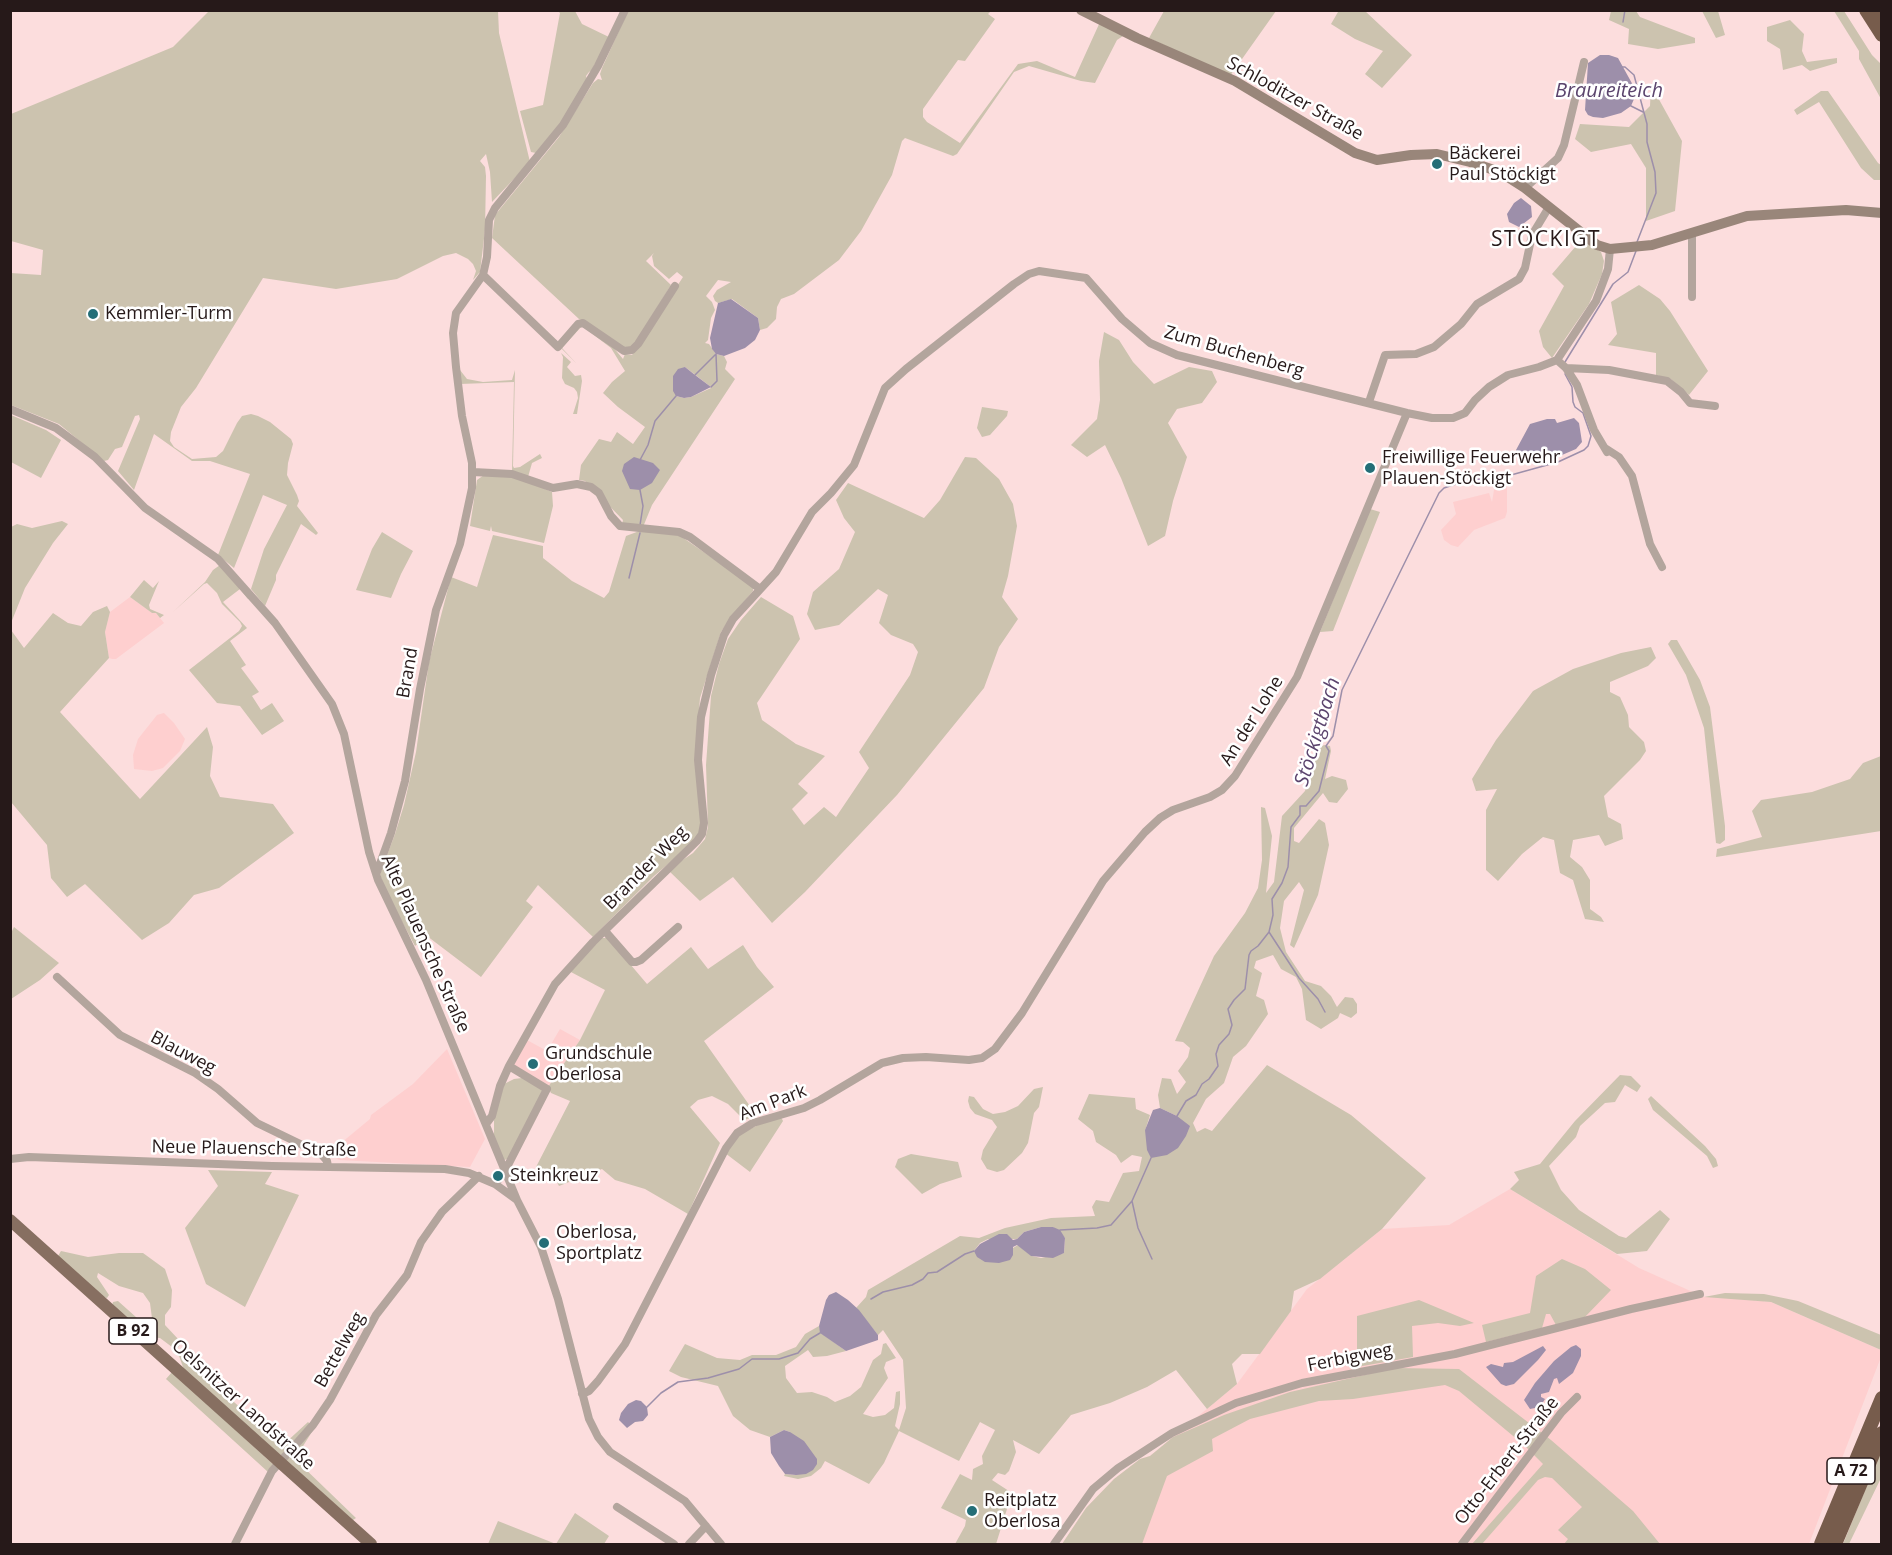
<!DOCTYPE html>
<html>
<head>
<meta charset="utf-8">
<style>
	body { margin:0 }
	#map { position:relative; width:1892px; height:1555px; overflow:hidden; background:#fcdddd; font-family:"Open Sans",sans-serif }
	canvas { display:block }
	.frame { position:absolute; inset:0; border:12px solid #261919; pointer-events:none }
</style>
</head>
<body>
<div id="map">
<canvas width="1892" height="1555"></canvas>
<div class="frame"></div>
</div>
<script>
const c = document.querySelector('canvas').getContext('2d');
c.lineJoin = 'round';
function fill(path, color) {
  c.fillStyle = color;
  c.fill(path, 'evenodd');
}
function toPath(rows) {
  const path = new Path2D();
  for (const r of rows) {
    path.moveTo(r[0], r[1]);
    for (let i = 2; i < r.length; i += 2) path.lineTo(r[i], r[i + 1]);
  }
  return path;
}
function strokePath(path, color, width, dash) {
  c.strokeStyle = color;
  c.lineWidth = width;
  c.lineCap = dash ? 'butt' : 'round';
  c.setLineDash(dash || []);
  c.stroke(path);
}
function drawText(font, color, halo, rows, align = 'center') {
  c.font = font + ' "Open Sans",sans-serif';
  c.lineWidth = 5;
  c.setLineDash([]);
  c.textBaseline = 'middle';
  c.strokeStyle = halo;
  c.fillStyle = color;
  for (const [text, x, y, turn = 0] of rows) {
    c.save();
    c.translate(x, y);
    c.rotate((+turn || 0) * Math.PI / 180);
    c.textAlign = isNaN(turn) ? turn : align;
    if (halo) c.strokeText(text, 0, 0);
    c.fillText(text, 0, 0);
    c.restore();
  }
}
const built = toPath([
	[1507,483,1507,512,1505,518,1474,530,1458,547,1451,545,1444,540,1441,530,1456,514,1453,502,1489,493,1492,502,1495,484],
	[130,597,152,613,156,613,164,623,116,659,112,659,109,658,105,632,110,612],
	[164,713,174,723,185,739,180,751,163,768,152,771,134,769,133,755,138,739,157,715],
	[560,1029,580,1040,548,1087,513,1065,527,1040,547,1051],
	[447,1049,485,1139,470,1167,339,1160,329,1153,370,1119,371,1115,413,1084],
	[1510,1189,1639,1268,1704,1297,1729,1297,1771,1302,1881,1350,1881,1357,1809,1544,1062,1544,1086,1508,1114,1479,1140,1459,1150,1456,1237,1384,1307,1289,1382,1229,1449,1225]
]);
const green = toPath([
	[1342,10,1365,11,1412,55,1382,88,1365,74,1383,51,1355,39,1331,24,1338,12],
	[209,11,498,11,499,33,530,162,492,202,490,172,486,154,480,161,485,167,486,176,485,230,480,272,473,280,476,271,473,264,468,259,456,253,443,256,397,279,336,289,263,278,196,388,181,407,171,432,170,441,174,447,192,459,216,457,223,451,237,423,242,416,251,414,258,416,270,422,291,439,293,444,288,463,287,475,297,495,299,501,297,506,318,533,316,535,301,524,276,575,276,580,265,606,251,589,264,549,287,505,263,495,234,568,218,555,250,474,210,461,192,461,154,434,134,490,118,471,140,419,139,415,135,416,122,447,115,449,108,460,104,461,59,424,11,405,11,273,41,275,43,250,11,241,11,114,173,47],
	[558,11,575,11,582,24,611,38,591,71,589,72,586,76,587,79,564,119,536,153,531,152,520,111,543,105,560,13],
	[628,11,991,11,988,14,995,19,965,61,958,60,923,109,923,117,927,122,960,143,1018,64,1037,61,1075,77,1100,22,1123,36,1117,40,1095,83,1081,81,1029,66,1014,72,957,154,953,156,905,138,902,141,892,175,861,231,839,260,794,294,781,299,777,307,776,319,767,328,760,330,758,318,732,299,718,303,715,301,713,296,717,290,731,282,718,280,706,296,712,302,715,310,711,318,708,340,705,343,709,344,716,354,724,356,727,362,725,369,735,379,652,505,643,527,622,524,623,520,585,481,579,480,581,465,599,439,611,442,617,432,633,444,645,427,618,407,603,393,612,382,625,371,611,348,582,326,562,348,576,363,561,348,581,325,613,347,623,359,625,354,632,355,683,277,677,272,669,279,654,266,652,256,654,253,646,261,671,285,632,349,624,350,588,323,579,319,492,238,495,215,559,137,593,83,598,79,602,80,600,74,602,68],
	[685,367,711,387,711,388,691,397,684,398,676,396],
	[1164,11,1276,11,1230,76,1149,38],
	[1611,11,1636,11,1640,17,1695,38,1695,43,1658,49,1628,44,1629,29,1609,20],
	[1702,11,1718,11,1725,35,1716,38],
	[1834,11,1844,11,1872,55,1881,64,1881,99,1859,59,1859,51],
	[1790,20,1804,34,1802,51,1807,62,1837,58,1837,63,1810,71,1802,65,1783,70,1780,49,1767,41,1767,27],
	[1651,85,1682,141,1675,211,1646,221,1646,168,1631,144,1591,152,1575,139,1580,124,1629,127,1650,106],
	[1821,91,1828,91,1878,163,1881,165,1881,180,1874,180,1861,168,1819,102,1797,115,1794,110],
	[1582,239,1601,252,1604,261,1602,274,1589,304,1552,358,1543,347,1539,331,1564,286,1552,274],
	[1639,285,1660,299,1670,311,1708,371,1689,395,1671,379,1656,375,1656,353,1608,345,1617,334,1611,302],
	[1104,332,1119,340,1133,362,1154,384,1189,367,1212,371,1217,382,1202,403,1177,409,1168,423,1187,457,1173,501,1165,536,1148,546,1121,478,1105,445,1087,457,1071,445,1097,419,1100,400,1099,361],
	[561,353,571,362,567,367,575,376,581,375,582,381,577,414,573,414,578,398,577,392,574,388,565,384,562,378,563,357],
	[460,370,467,379,483,382,512,380,515,370,513,466,514,468,520,467,540,454,542,458,532,463,528,477,512,472,514,382,460,384,458,371],
	[982,407,1008,411,1007,416,990,435,982,437,977,428],
	[11,415,46,430,61,440,41,478,11,462],
	[965,457,976,458,999,479,1013,504,1017,526,1008,576,1002,597,1018,619,999,647,984,688,897,795,805,892,772,923,733,877,700,901,668,870,693,853,705,839,708,827,706,765,711,696,719,664,728,639,741,620,761,597,793,616,800,639,757,703,762,720,796,744,825,756,798,784,808,793,792,809,804,825,824,807,836,817,869,768,859,752,910,675,918,652,913,644,891,635,879,623,888,595,878,589,839,625,815,630,807,614,813,592,839,569,855,532,844,518,836,500,848,483,924,518,940,500],
	[484,475,515,476,552,492,553,506,544,543,492,531,491,526,490,531,470,526,477,480],
	[1370,509,1380,512,1333,631,1320,632],
	[62,521,68,524,53,543,25,588,11,623,11,527,17,524,32,528],
	[642,530,679,535,753,586,753,591,731,617,721,632,700,698,695,761,701,818,700,833,694,842,654,876,593,937,538,885,526,901,533,907,481,977,427,936,415,946,384,888,380,874,395,834,404,805,416,752,429,662,451,577,477,587,493,535,543,546,543,558,572,581,604,598,609,592,626,536],
	[382,532,413,551,401,574,391,598,356,590,372,549],
	[220,565,249,598,248,599,240,589,223,602,247,628,230,641,246,665,241,668,259,692,252,696,261,710,272,703,284,721,262,735,240,706,217,703,189,670,239,631,242,626,240,622,222,604,217,593,207,583,204,584,173,612,205,582,213,570],
	[144,580,153,588,159,581,149,605,150,609,164,615,160,618,156,613,152,613,130,597],
	[107,606,110,612,105,632,109,658,60,712,140,799,207,727,213,747,210,776,220,797,273,804,294,833,219,888,194,895,169,923,142,940,85,884,67,897,51,878,47,845,11,802,11,630,24,648,53,613,68,623,81,626,93,612],
	[1671,640,1677,640,1700,680,1710,707,1725,826,1725,840,1720,844,1716,843,1704,728,1686,675,1668,644],
	[1651,647,1656,658,1648,666,1610,682,1610,692,1620,697,1628,715,1629,727,1644,742,1646,751,1640,760,1604,796,1608,817,1621,824,1623,839,1605,846,1599,835,1573,840,1570,857,1582,867,1590,880,1590,909,1601,917,1604,922,1585,919,1573,880,1560,873,1554,840,1543,837,1522,854,1498,881,1486,870,1486,810,1497,789,1476,791,1472,779,1496,740,1533,691,1573,669,1621,653],
	[1324,745,1330,746,1331,751,1325,779,1332,776,1346,780,1348,789,1337,803,1329,802,1323,793,1294,828,1294,841,1299,843,1319,819,1325,823,1329,845,1318,895,1294,948,1290,945,1304,890,1299,882,1284,901,1280,928,1286,952,1305,981,1321,986,1331,996,1337,1007,1345,997,1353,998,1357,1004,1357,1013,1351,1018,1340,1013,1338,1018,1321,1029,1306,1020,1302,989,1296,977,1281,969,1273,955,1256,961,1254,968,1262,973,1256,996,1264,1000,1268,1014,1246,1046,1233,1057,1224,1083,1206,1099,1193,1123,1197,1132,1205,1128,1212,1131,1267,1065,1351,1115,1426,1178,1382,1229,1320,1279,1294,1291,1291,1311,1260,1354,1242,1354,1232,1364,1237,1384,1207,1409,1176,1370,1147,1387,1110,1403,1071,1415,1039,1454,1013,1440,1016,1452,1009,1471,1005,1475,998,1473,992,1480,1012,1493,996,1544,955,1544,965,1526,966,1520,941,1508,960,1474,972,1480,973,1469,983,1464,982,1456,995,1430,980,1422,959,1461,899,1431,884,1463,869,1484,825,1461,821,1468,811,1476,798,1479,784,1476,785,1474,796,1475,790,1432,784,1430,770,1437,750,1430,733,1416,718,1386,681,1377,669,1371,685,1344,717,1358,740,1360,752,1355,776,1355,796,1347,805,1334,819,1326,821,1333,846,1351,827,1356,813,1357,808,1350,785,1366,786,1378,797,1393,812,1392,827,1397,835,1402,850,1396,861,1387,873,1360,881,1354,883,1344,886,1343,896,1358,886,1362,884,1368,888,1378,863,1414,873,1417,885,1415,894,1408,896,1392,900,1391,900,1404,895,1426,899,1430,906,1408,903,1360,883,1330,878,1335,856,1308,866,1297,868,1290,960,1236,979,1238,1005,1228,1051,1218,1095,1216,1092,1207,1096,1200,1109,1202,1123,1173,1139,1171,1142,1157,1132,1155,1121,1163,1116,1155,1096,1142,1093,1131,1078,1119,1089,1094,1135,1098,1136,1109,1150,1115,1145,1131,1177,1116,1160,1108,1158,1095,1162,1078,1171,1079,1177,1094,1186,1082,1178,1071,1188,1057,1190,1048,1183,1042,1175,1041,1214,956,1245,913,1258,888,1262,860,1261,807,1265,808,1272,836,1266,893,1274,882,1282,816,1305,791,1319,748],
	[1041,1227,1053,1227,1065,1238,1064,1253,1041,1258,1032,1256,1018,1245,1013,1248,974,1251,980,1243,988,1239,1017,1239,1024,1232],
	[1881,756,1881,831,1716,857,1717,849,1762,837,1752,811,1761,800,1812,792,1850,779,1863,763],
	[14,927,59,963,40,980,11,999,10,935],
	[599,938,608,938,647,984,691,947,708,969,743,945,757,967,774,987,704,1041,757,1116,744,1120,728,1104,712,1096,698,1100,690,1107,720,1143,688,1214,645,1189,615,1180,602,1169,559,1186,554,1176,543,1180,536,1167,570,1101,551,1093,548,1087,580,1040,605,990,569,971],
	[1620,1075,1631,1076,1641,1086,1637,1092,1625,1085,1615,1102,1605,1103,1580,1126,1576,1137,1549,1166,1561,1190,1579,1210,1619,1236,1626,1238,1660,1210,1670,1219,1647,1251,1617,1254,1510,1189,1519,1180,1514,1172,1540,1164,1575,1121],
	[522,1078,543,1090,508,1159,504,1160,494,1138,494,1120,504,1084,514,1079],
	[1043,1087,1039,1107,1034,1113,1028,1143,1022,1153,1004,1170,997,1172,987,1169,981,1159,983,1150,997,1127,992,1120,975,1114,970,1108,968,1101,969,1096,974,1097,983,1109,993,1114,1005,1112,1018,1106,1034,1089],
	[1651,1096,1705,1146,1716,1159,1718,1166,1713,1168,1707,1156,1653,1110,1648,1099],
	[781,1117,783,1121,750,1172,725,1153,738,1135,760,1124],
	[911,1154,958,1162,962,1177,940,1184,922,1194,895,1167,898,1159],
	[208,1170,272,1172,265,1184,299,1195,245,1307,206,1284,185,1228,218,1186],
	[61,1251,88,1257,119,1253,143,1253,165,1269,172,1290,171,1307,165,1315,165,1325,179,1340,180,1345,176,1350,160,1338,146,1337,112,1306,113,1302,118,1301,146,1326,153,1326,150,1303,143,1293,119,1286,98,1273,97,1277,109,1295,107,1298,102,1297,58,1256],
	[1562,1259,1585,1269,1611,1290,1584,1318,1556,1325,1550,1314,1546,1314,1542,1328,1486,1342,1482,1325,1530,1313,1536,1276],
	[1725,1293,1764,1294,1798,1301,1881,1335,1881,1350,1771,1302,1704,1297],
	[1419,1300,1474,1323,1460,1326,1438,1323,1412,1326,1413,1357,1357,1367,1357,1316],
	[178,1353,283,1445,308,1422,310,1424,281,1456,184,1370],
	[1395,1368,1459,1369,1551,1440,1633,1511,1660,1544,1564,1544,1568,1539,1558,1530,1582,1507,1552,1478,1545,1477,1538,1480,1482,1544,1472,1544,1543,1464,1524,1445,1459,1391,1445,1385,1353,1399,1319,1401,1250,1419,1212,1439,1213,1451,1167,1476,1142,1544,1062,1544,1086,1508,1114,1479,1140,1459,1150,1456,1173,1437,1224,1415,1290,1392],
	[172,1372,274,1465,268,1472,166,1379],
	[315,1427,298,1454,298,1462,356,1518,353,1520,285,1460],
	[1881,1451,1881,1478,1849,1544,1843,1544],
	[575,1513,609,1536,604,1544,556,1544],
	[498,1521,556,1544,488,1544]
]);
const water = toPath([
	[1600,55,1609,55,1618,58,1634,87,1634,99,1631,106,1621,113,1603,118,1593,117,1588,115,1585,110,1588,63],
	[1521,198,1531,206,1532,217,1519,227,1509,222,1507,214,1514,203],
	[731,299,758,318,760,330,755,340,745,348,724,356,716,354,712,349,710,338,718,303],
	[685,367,695,375,711,387,691,397,684,398,676,396,673,391,673,376,678,369],
	[1574,418,1579,423,1582,442,1576,449,1562,455,1525,459,1518,458,1516,450,1530,424,1547,419,1555,419,1557,423],
	[634,457,653,463,660,470,652,483,640,490,630,489,622,471,624,464],
	[1160,1108,1177,1116,1190,1126,1186,1136,1178,1148,1167,1155,1151,1158,1147,1150,1145,1130,1153,1110],
	[1041,1227,1053,1227,1060,1230,1065,1238,1064,1253,1053,1258,1031,1256,1017,1245,1013,1247,1013,1255,1010,1260,999,1263,985,1262,977,1257,974,1251,980,1244,999,1234,1007,1234,1013,1240,1017,1239,1024,1232],
	[836,1292,848,1300,859,1310,878,1335,878,1340,846,1351,820,1333,819,1326,826,1300,829,1295],
	[1576,1345,1581,1349,1581,1356,1573,1373,1559,1384,1557,1378,1554,1379,1549,1392,1541,1394,1541,1397,1545,1399,1540,1407,1530,1409,1524,1400,1535,1383,1554,1361,1571,1347],
	[1543,1346,1546,1350,1538,1360,1514,1384,1506,1386,1501,1384,1486,1367,1491,1364,1503,1367,1504,1363,1513,1362],
	[636,1400,641,1401,647,1407,648,1415,643,1421,635,1422,627,1428,619,1420,621,1413,628,1404],
	[784,1430,790,1432,804,1441,817,1459,817,1464,813,1470,806,1474,796,1475,785,1474,779,1466,771,1453,770,1437]
]);
const stream = toPath([
	[1623,22,1625,10],
	[1622,67,1625,67,1634,75,1647,124,1647,142,1655,172,1656,193,1637,242],
	[1631,106,1643,112],
	[1565,362,1613,284,1628,272,1636,251],
	[695,375,716,354],
	[711,387,717,381,716,354],
	[640,460,648,445,655,421,676,396],
	[640,525,643,506,640,490],
	[629,578,640,533],
	[1269,932,1299,978,1318,999,1325,1012],
	[1177,1116,1186,1101,1196,1095,1202,1084,1209,1079,1218,1066,1216,1054,1219,1045,1229,1034,1232,1025,1228,1009,1234,1000,1245,989,1249,955,1251,951,1258,946,1269,932,1273,915,1272,899,1282,883,1288,867,1291,827,1300,815,1300,806,1306,806,1319,791,1329,751,1326,746,1333,736,1342,690,1439,493,1444,488,1465,481,1511,475,1558,462,1584,450,1588,446,1591,436,1583,413,1575,407,1573,402,1572,387,1565,374],
	[1132,1201,1138,1228,1152,1259],
	[1060,1230,1097,1228,1111,1225,1132,1201,1151,1158],
	[871,1299,883,1292,912,1285,923,1279,928,1273,937,1272,965,1254,974,1251],
	[647,1407,661,1393,678,1382,708,1378,739,1369,752,1359,779,1359,798,1353,810,1339,820,1333]
]);
const street = toPath([
	[1525,188,1558,158,1564,145,1584,62],
	[483,275,558,347,578,324,583,323,624,351,632,350,638,344,675,286],
	[1692,297,1692,234],
	[1557,360,1566,368,1577,385,1594,430,1607,452],
	[1566,368,1609,370,1667,381,1681,392,1690,403,1715,406],
	[1369,402,1385,355,1416,354,1434,347,1461,324,1477,304,1519,279,1525,268,1532,235,1549,207],
	[10,409,56,428,95,457,145,508,218,559,275,623,332,704,344,734,369,852,378,880,426,980,517,1200],
	[1605,448,1619,457,1632,476,1650,544,1662,567],
	[473,472,512,474,553,488,577,484,591,487,599,493,611,516,620,526,679,532,690,537,760,589],
	[377,872,391,833,405,781,420,689,436,610,460,544,472,488,472,463,462,416,456,367,453,333,456,313,483,275,487,257,489,220,495,208,563,125,598,66,625,10],
	[605,931,632,962,636,962,641,960,678,927],
	[57,977,120,1035,195,1073,218,1089,257,1123,321,1154,327,1161,328,1166],
	[486,1124,492,1116,500,1086,509,1066,555,984,593,942,697,841,702,834,704,823,698,760,701,717,711,675,724,635,733,619,776,572,812,512,831,493,854,465,885,388,906,369,1014,284,1029,274,1039,271,1086,278,1122,319,1150,343,1177,355,1407,413,1432,418,1453,418,1465,413,1475,400,1489,387,1508,375,1539,367,1557,360,1596,301,1608,269,1610,249],
	[10,1159,29,1157,272,1166,445,1169,469,1173,495,1184,517,1200,541,1247,558,1299,589,1419,598,1437,610,1452,685,1501,721,1544],
	[495,1184,505,1171,547,1089,509,1066],
	[582,1394,589,1391,598,1381,625,1344,726,1148,737,1133,753,1123,804,1108,820,1100,882,1063,903,1058,926,1057,969,1060,982,1058,995,1049,1022,1013,1103,881,1145,832,1160,818,1173,810,1210,797,1222,790,1235,776,1297,677,1407,413],
	[617,1507,674,1544],
	[235,1544,272,1471,313,1425,330,1400,376,1315,407,1275,421,1242,442,1212,479,1176],
	[689,1544,706,1526],
	[1054,1544,1093,1489,1118,1468,1172,1433,1236,1403,1302,1383,1455,1354,1631,1309,1700,1294],
	[1462,1544,1561,1413,1577,1397]
]);
const secondary = toPath([
	[1081,10,1137,38,1235,81,1355,153,1377,160,1411,155,1437,154,1470,162,1500,172,1525,188,1597,245,1610,249,1652,245,1747,216,1846,210,1882,213]
]);
const primary = toPath([
	[10,1220,371,1544]
]);
const highway = toPath([
	[1866,10,1882,35],
	[1877,10,1882,17],
	[1821,1544,1882,1398],
	[1835,1544,1882,1433]
]);
const markers = [
	[1437,164,6,"#246e77"],
	[93,314,6,"#246e77"],
	[1370,468,6,"#246e77"],
	[533,1064,6,"#246e77"],
	[498,1176,6,"#246e77"],
	[544,1243,6,"#246e77"],
	[972,1511,6,"#246e77"]
];
const shields = [
	[133,1331,48],
	[1851,1471,48]
];
const shieldNames = [
	["B 92",133,1331],
	["A 72",1851,1471]
];
const streetNames = [
	["Schloditzer Straße",1295,99,29],
	["Zum Buchenberg",1234,352,16],
	["Brand",408,673,-80],
	["An der Lohe",1252,721,-58],
	["Brander Weg",646,868,-45],
	["Alte Plauensche Straße",425,944,66],
	["Blauweg",183,1053,28],
	["Am Park",773,1103,-21],
	["Neue Plauensche Straße",254,1149,1],
	["Bettelweg",340,1350,-61],
	["Ferbigweg",1350,1358,-11],
	["Oelsnitzer Landstraße",243,1405,42],
	["Otto-Erbert-Straße",1507,1461,-52]
];
const poiNames = [
	["Bäckerei",1449,154],
	["Paul Stöckigt",1449,175],
	["Kemmler-Turm",105,314],
	["Freiwillige Feuerwehr",1382,458],
	["Plauen-Stöckigt",1382,479],
	["Grundschule",545,1054],
	["Oberlosa",545,1075],
	["Steinkreuz",510,1176],
	["Oberlosa,",556,1233],
	["Sportplatz",556,1254],
	["Reitplatz",984,1501],
	["Oberlosa",984,1522]
];
const waterNames = [
	["Braureiteich",1609,91],
	["Stöckigtbach",1318,732,-73]
];
const quarterNames = [
	["STÖCKIGT",1546,240]
];
fill(built, '#fecfcf');
fill(green, '#ccc3af');
fill(water, '#9d8faa');
strokePath(stream, '#9d8faa', 1.5);
strokePath(street, '#b3a59d', 8);
strokePath(secondary, '#99867a', 10);
strokePath(primary, '#876f61', 12);
strokePath(highway, '#775c4c', 14);
for (const [x, y, r, color] of markers) {
  const dot = new Path2D();
  dot.arc(x, y, r, 0, 2 * Math.PI);
  c.fillStyle = color;
  c.fill(dot);
  strokePath(dot, '#fff', 2);
}
for (const [x, y, w] of shields) {
  const box = new Path2D();
  box.roundRect(x - w / 2, y - 13, w, 26, 4.5);
  c.fillStyle = '#fff';
  c.fill(box);
  strokePath(box, '#261919', 1.5);
}
drawText('bold 16px', '#261919', null, shieldNames);
drawText('18px', '#261919', '#fff', streetNames);
drawText('18px', '#261919', '#fff', poiNames, 'left');
drawText('italic 20px', '#5b446d', '#fff', waterNames);
c.letterSpacing = '1.5px';
drawText('21px', '#261919', '#fff', quarterNames);
c.letterSpacing = '0px';
</script>
</body>
</html>
